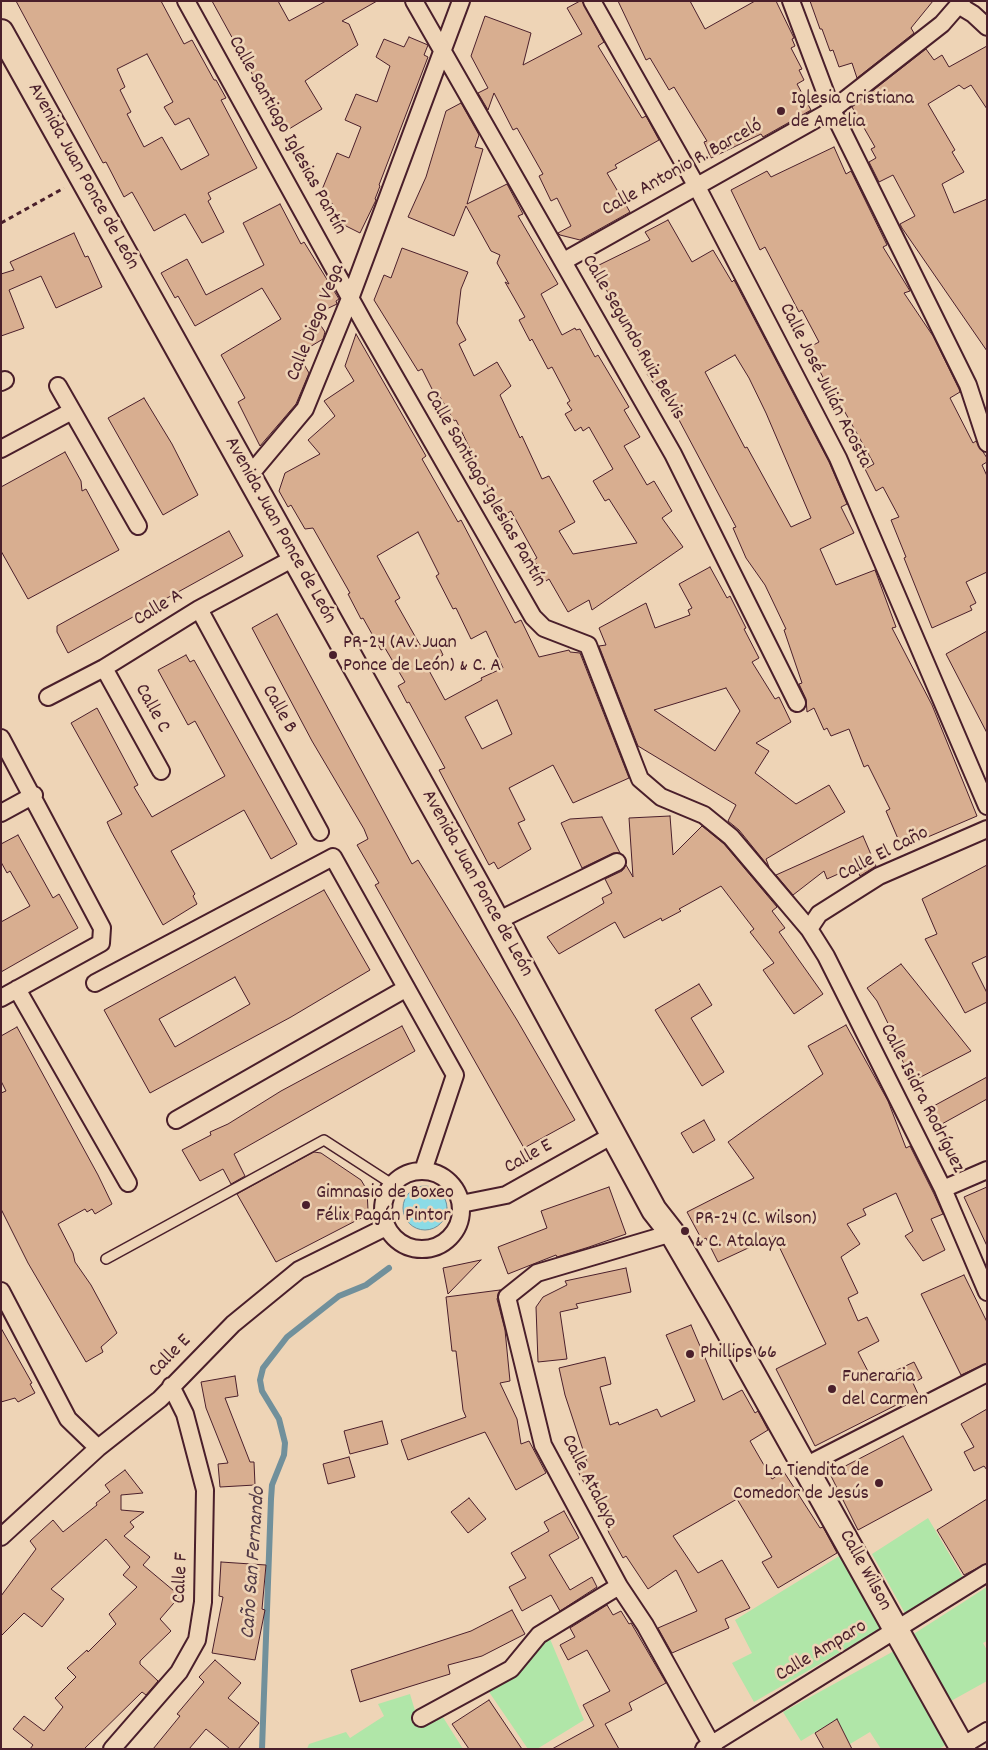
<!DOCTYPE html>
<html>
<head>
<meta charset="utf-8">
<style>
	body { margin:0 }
	#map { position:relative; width:988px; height:1750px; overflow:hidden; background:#eed4b6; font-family:Dekko,sans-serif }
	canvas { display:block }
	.frame { position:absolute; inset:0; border:2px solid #4a1f2b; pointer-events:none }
</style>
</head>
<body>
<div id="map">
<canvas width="988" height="1750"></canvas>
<div class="frame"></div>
</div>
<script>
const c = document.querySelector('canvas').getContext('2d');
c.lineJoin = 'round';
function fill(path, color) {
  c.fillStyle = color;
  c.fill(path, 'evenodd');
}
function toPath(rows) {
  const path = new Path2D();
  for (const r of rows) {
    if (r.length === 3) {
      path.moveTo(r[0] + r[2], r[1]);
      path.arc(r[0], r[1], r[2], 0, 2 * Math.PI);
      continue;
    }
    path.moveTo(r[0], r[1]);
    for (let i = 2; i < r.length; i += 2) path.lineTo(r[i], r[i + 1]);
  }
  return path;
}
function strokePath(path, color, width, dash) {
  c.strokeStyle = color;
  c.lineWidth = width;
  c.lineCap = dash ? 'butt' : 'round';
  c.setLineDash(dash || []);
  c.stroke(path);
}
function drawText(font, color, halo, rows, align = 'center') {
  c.font = font + ' Dekko,sans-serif';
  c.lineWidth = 5;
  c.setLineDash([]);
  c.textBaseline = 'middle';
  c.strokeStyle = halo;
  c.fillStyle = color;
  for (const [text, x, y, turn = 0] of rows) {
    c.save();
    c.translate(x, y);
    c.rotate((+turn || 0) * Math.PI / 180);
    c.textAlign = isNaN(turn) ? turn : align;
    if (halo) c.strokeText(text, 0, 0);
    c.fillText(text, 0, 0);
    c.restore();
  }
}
const green = toPath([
	[928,1518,964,1579,906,1615,872,1554],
	[841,1555,882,1628,754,1702,732,1663,752,1653,735,1620],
	[987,1587,987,1641,983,1643,987,1650,987,1681,951,1701,912,1635],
	[550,1639,584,1720,537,1749,528,1749,487,1689,544,1640],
	[894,1651,947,1744,939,1749,881,1749,870,1732,850,1744,837,1719,801,1741,783,1712],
	[410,1694,419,1724,441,1714,463,1749,307,1749,309,1744,346,1732,350,1738,384,1716,378,1704]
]);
const water = toPath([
	[425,1208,22]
]);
const stream = toPath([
	[262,1749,271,1499,272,1485,284,1455,285,1443,279,1419,262,1391,260,1380,263,1368,287,1337,339,1296,366,1285,389,1268]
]);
const building = toPath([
	[16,1,161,1,184,44,192,40,214,80,216,80,226,98,221,100,257,168,208,193,211,199,208,201,224,232,202,243,185,214,154,231,132,192,124,197,106,162,103,163,16,1],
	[147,54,173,102,164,107,175,125,189,118,209,155,181,170,162,137,144,147,127,114,131,112,120,90,125,87,117,69,147,54],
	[212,1,278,1,289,21,326,1,377,1,342,21,349,24,358,45,305,81,322,109,284,132,212,1],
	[580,1,582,1,604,42,598,46,642,118,646,116,659,140,615,165,617,168,607,173,630,212,580,240,560,235,558,233,571,226,557,198,551,201,539,176,543,174,517,128,513,130,494,93,488,110,478,93,488,88,471,56,485,16,531,33,523,65,582,34,567,8,580,1],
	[618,1,690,1,705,29,755,1,776,1,794,38,792,39,795,46,791,48,802,69,799,70,804,80,797,84,811,110,763,137,761,134,711,158,704,142,707,141,674,87,669,90,650,58,646,60,618,1],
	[810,1,933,1,911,28,914,33,857,78,852,63,839,67,833,50,830,51,822,29,820,29,810,1],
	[409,37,428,45,424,55,428,57,379,185,380,186,375,199,376,200,360,233,338,222,340,218,329,212,333,204,319,197,337,153,349,158,361,127,345,120,356,94,377,102,390,66,376,57,384,39,404,47,409,37],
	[987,46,987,109,971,85,964,89,959,85,928,104,955,150,952,152,964,172,942,184,954,213,987,199,987,351,902,228,900,224,915,216,893,175,879,182,869,162,876,158,871,149,875,147,852,107,926,49,934,60,942,55,949,67,987,46],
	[461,103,479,135,475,147,483,149,467,204,507,184,523,214,518,216,558,284,541,294,562,335,575,328,576,330,580,329,595,357,598,355,629,407,624,410,640,437,624,446,647,485,654,481,672,511,662,518,683,547,592,610,589,600,568,612,549,579,546,581,534,560,537,558,511,511,503,516,486,483,479,487,464,457,472,453,456,420,454,421,436,390,433,391,422,369,418,371,374,300,384,275,391,278,402,248,468,272,461,289,457,323,466,340,459,344,474,376,497,362,511,386,500,395,520,438,522,436,542,479,549,476,575,522,559,531,573,554,637,543,609,499,605,501,593,481,613,469,589,427,583,431,581,427,575,431,565,414,572,410,567,403,570,401,552,367,548,369,532,339,530,341,519,320,525,317,505,282,509,284,497,263,500,255,491,251,466,206,454,236,408,217,426,177,446,111,461,103],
	[834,147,846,174,851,171,887,245,883,247,910,291,904,293,933,336,959,389,960,392,950,398,973,443,976,441,987,458,987,462,982,465,987,476,987,572,966,582,976,603,970,606,972,610,932,628,904,558,906,557,891,520,899,517,883,487,876,491,865,469,874,464,837,398,834,399,808,348,819,342,802,310,799,312,765,247,760,250,731,190,767,171,771,177,834,147],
	[280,204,301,244,304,242,339,299,336,301,337,304,314,315,325,332,323,339,298,354,309,373,296,404,260,446,238,402,245,398,221,355,281,319,262,288,195,326,178,296,175,298,161,273,187,259,206,295,264,265,243,223,280,204],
	[668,220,692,262,713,250,732,282,734,280,829,462,847,504,841,507,854,533,820,549,836,585,875,570,896,627,892,628,932,705,977,816,902,848,886,811,890,809,868,765,864,767,849,729,831,736,827,728,824,730,814,708,807,712,806,699,799,684,802,683,784,630,786,629,765,585,746,558,733,528,736,527,678,418,647,374,651,372,633,342,636,341,617,311,595,267,650,240,645,232,668,220],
	[735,355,749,378,766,413,811,518,791,527,747,447,745,448,705,372,735,355],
	[74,233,85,257,88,256,102,287,56,308,41,276,9,290,24,328,1,336,1,274,14,270,10,262,74,233],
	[356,334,426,456,422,459,458,522,461,520,515,623,521,620,539,657,569,650,570,652,580,653,629,778,573,803,553,765,509,788,525,820,518,823,531,849,498,869,494,862,489,865,439,770,445,768,409,702,407,703,398,686,405,682,385,648,381,650,363,618,361,619,348,594,350,593,313,528,305,529,291,505,288,507,279,491,285,473,320,454,308,440,335,416,324,401,354,381,345,366,356,334],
	[418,532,439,574,436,576,453,609,456,608,471,639,486,631,503,668,481,678,482,680,445,700,426,665,443,655,435,638,420,645,395,601,400,598,377,556,418,532],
	[497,700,512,734,482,749,465,717,497,700],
	[144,398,172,444,198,495,163,515,108,418,144,398],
	[65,452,81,481,82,491,86,489,119,550,28,599,1,551,1,487,65,452],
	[229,531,243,556,68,653,57,632,57,626,229,531],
	[710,567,727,598,730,596,746,628,744,629,759,658,752,662,775,699,779,697,791,722,756,743,769,751,755,773,796,804,829,785,845,812,766,859,769,867,739,830,728,821,736,805,638,746,599,646,606,645,599,628,646,603,655,628,690,615,688,610,692,608,679,584,710,567],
	[726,688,740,711,715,751,654,710,726,688],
	[277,614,412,864,418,860,517,1020,575,1120,524,1148,375,885,379,883,357,845,368,839,364,829,312,741,252,628,277,614],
	[987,631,987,733,946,654,987,631],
	[186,655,190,662,194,660,297,844,271,859,244,810,171,851,195,894,193,896,197,904,163,925,111,831,107,822,122,814,71,723,97,708,138,785,134,787,152,817,225,776,195,721,188,725,158,670,186,655],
	[670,816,673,855,702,826,724,844,777,907,772,911,785,928,779,932,823,994,794,1014,763,970,774,963,750,932,754,929,721,886,679,909,681,911,662,921,661,918,624,938,615,922,559,954,547,937,604,903,602,898,612,893,605,879,622,871,626,865,633,877,629,818,670,816],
	[602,817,620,853,613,853,582,868,561,823,570,819,602,817],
	[18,835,53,898,59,894,78,928,1,972,1,922,30,906,10,871,7,873,1,862,1,844,18,835],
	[863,836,876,866,860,876,856,866,827,879,824,871,793,895,776,875,863,836],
	[987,865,987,956,972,963,987,993,987,1002,965,1013,925,939,937,934,922,899,987,865],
	[324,890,370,970,291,1017,150,1093,104,1010,324,890],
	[235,977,250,1004,175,1047,159,1019,235,977],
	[901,964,971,1051,913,1081,901,1058,904,1056,877,1001,867,988,901,964],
	[699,984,712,1005,691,1018,724,1072,702,1086,655,1010,699,984],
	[846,1025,888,1101,906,1148,910,1146,934,1194,943,1214,931,1219,945,1250,923,1261,905,1236,913,1231,896,1193,863,1209,866,1215,847,1224,860,1244,841,1257,858,1293,848,1298,858,1321,867,1317,879,1341,858,1352,873,1381,914,1362,922,1378,913,1383,918,1394,815,1446,776,1369,826,1344,774,1236,718,1262,706,1238,702,1240,687,1212,754,1178,728,1142,823,1074,808,1046,846,1025],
	[402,1026,415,1051,234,1154,245,1176,231,1184,223,1169,200,1181,182,1150,211,1135,210,1132,228,1124,281,1091,402,1026],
	[17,1027,98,1175,112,1204,95,1214,92,1209,87,1212,85,1209,58,1224,73,1253,75,1262,91,1285,117,1333,101,1347,103,1352,86,1362,28,1263,1,1209,1,1093,6,1091,1,1081,1,1036,17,1027],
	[987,1077,987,1099,940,1125,930,1108,987,1077],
	[704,1120,715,1140,693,1153,681,1133,704,1120],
	[314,1152,321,1153,361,1180,367,1190,368,1210,365,1216,276,1262,237,1194,314,1152],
	[609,1187,626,1234,589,1247,557,1257,556,1255,508,1274,498,1247,547,1228,541,1211,609,1187],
	[987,1187,987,1246,964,1197,987,1187],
	[481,1260,448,1294,443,1268,481,1260],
	[626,1268,631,1292,576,1304,578,1308,560,1312,567,1359,538,1362,536,1307,543,1297,567,1285,565,1281,626,1268],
	[964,1275,987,1322,987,1363,961,1375,921,1294,964,1275],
	[500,1290,497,1299,505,1330,510,1381,500,1383,517,1419,521,1444,529,1441,546,1473,516,1490,485,1432,408,1460,401,1440,466,1417,463,1410,456,1351,452,1351,446,1297,500,1290],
	[691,1325,723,1400,742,1390,755,1413,758,1411,768,1430,750,1441,772,1479,784,1472,820,1528,823,1527,837,1553,778,1588,762,1562,772,1557,737,1499,673,1536,698,1573,722,1560,750,1608,725,1619,729,1628,672,1653,658,1628,697,1611,676,1570,648,1589,626,1556,623,1558,609,1533,590,1482,585,1485,576,1467,587,1462,565,1395,559,1368,605,1357,611,1384,600,1387,610,1425,618,1422,619,1425,657,1409,661,1417,695,1401,666,1335,691,1325],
	[1,1328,32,1383,30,1384,35,1393,18,1402,15,1398,1,1402,1,1328],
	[235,1376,238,1396,225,1398,250,1462,254,1462,255,1485,220,1487,218,1464,228,1463,206,1408,201,1382,235,1376],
	[987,1409,987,1470,984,1466,974,1471,964,1452,974,1447,961,1424,987,1409],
	[382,1421,388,1444,350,1454,344,1431,382,1421],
	[903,1436,932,1490,858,1530,830,1474,903,1436],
	[349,1457,355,1477,328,1484,323,1464,349,1457],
	[125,1470,143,1493,121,1495,121,1510,144,1512,130,1522,134,1527,124,1536,150,1557,143,1565,180,1596,160,1619,171,1631,140,1661,140,1664,158,1681,146,1695,142,1692,84,1749,30,1749,33,1745,13,1729,24,1716,44,1731,63,1707,55,1698,76,1677,67,1668,87,1650,88,1652,116,1624,109,1614,137,1587,123,1575,130,1567,106,1539,51,1589,64,1599,42,1627,24,1613,1,1636,1,1596,36,1549,30,1541,53,1520,63,1532,97,1505,96,1503,110,1492,105,1485,125,1470],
	[469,1498,486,1519,468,1533,451,1512,469,1498],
	[987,1499,987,1563,964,1575,937,1530,987,1499],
	[564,1511,579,1538,549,1555,570,1590,592,1577,597,1587,560,1611,551,1595,522,1611,509,1587,526,1578,511,1553,549,1531,544,1522,564,1511],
	[221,1562,266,1565,262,1609,265,1610,255,1660,212,1653,223,1597,219,1596,221,1562],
	[607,1605,613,1615,621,1611,629,1624,631,1623,666,1683,629,1703,632,1710,605,1724,619,1749,552,1749,594,1726,583,1705,610,1691,587,1650,568,1660,560,1645,575,1637,570,1628,607,1605],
	[512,1610,525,1634,482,1656,448,1665,450,1674,360,1702,351,1670,471,1631,512,1610],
	[215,1660,241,1683,228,1698,259,1723,238,1749,230,1749,206,1729,189,1749,153,1749,180,1716,177,1714,204,1682,199,1677,215,1660],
	[489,1700,522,1749,469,1749,452,1724,489,1700],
	[837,1719,852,1749,824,1749,815,1733,837,1719]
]);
const path = toPath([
	[1,223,64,188]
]);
const lane = toPath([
	[106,1259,324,1140,392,1184]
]);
const street = toPath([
	[186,1,364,323,533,617,544,628,588,645,640,779,661,797,704,815,731,837,809,929,826,956,943,1189,987,1292],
	[414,1,673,454,797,703],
	[592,1,696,185,838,458,987,806],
	[791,1,832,110,968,385,987,443],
	[958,5,973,14,987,27],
	[564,261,832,110,942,24,962,1],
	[1,382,5,380],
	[58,386,138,526],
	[1,449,72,411],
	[248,477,305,409,351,296,461,1],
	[199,609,320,832],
	[104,668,161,771],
	[48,697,104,668,199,609,294,558],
	[1,738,102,928,101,943,1,998],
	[1,813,34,795],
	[497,921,617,862],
	[809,929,819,914,879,876,987,829],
	[95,983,333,857,455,1075,423,1171],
	[17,989,128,1183],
	[176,1120,405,989],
	[422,1210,39],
	[943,1189,987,1170],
	[461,1204,506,1195,613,1135],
	[672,1233,537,1273,507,1297,543,1445,619,1586,645,1625,714,1749],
	[1,1291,68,1419,98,1448],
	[805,1466,987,1373],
	[1,1537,98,1448,160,1399,233,1324,299,1270,386,1227],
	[421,1718,511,1669,539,1635,619,1586],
	[112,1749,179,1672,197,1640,203,1602,205,1490,185,1414,171,1386],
	[704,1749,987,1573],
	[957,1749,987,1731]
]);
const secondary = toPath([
	[1,32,484,897,654,1210,672,1233,718,1312,963,1749]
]);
const markers = [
	[781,111,5,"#4a1f2b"],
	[333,655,5,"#4a1f2b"],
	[306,1205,5,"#4a1f2b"],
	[685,1231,5,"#4a1f2b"],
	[690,1354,5,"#4a1f2b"],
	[832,1389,5,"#4a1f2b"],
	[879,1483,5,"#4a1f2b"]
];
const poiNames = [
	["Iglesia Cristiana",791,100],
	["de Amelia",791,123],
	["PR-24 (Av. Juan",343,644],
	["Ponce de León) & C. A",343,667],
	["Gimnasio de Boxeo",316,1194],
	["Félix Pagán Pintor",316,1217],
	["PR-24 (C. Wilson)",695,1220],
	["& C. Atalaya",695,1243],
	["Phillips 66",700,1354],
	["Funeraria",842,1378],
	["del Carmen",842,1401],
	["La Tiendita de",869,1472,"right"],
	["Comedor de Jesús",869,1495,"right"]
];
const streetNames = [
	["Calle Santiago Iglesias Pantín",286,136,61],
	["Calle Antonio R. Barceló",683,169,-29],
	["Avenida Juan Ponce de León",82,177,61],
	["Calle Diego Vega",317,323,-68],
	["Calle Segundo Ruiz Belvis",632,338,60],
	["Calle José Julián Acosta",824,386,63],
	["Calle Santiago Iglesias Pantín",484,489,60],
	["Avenida Juan Ponce de León",279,531,61],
	["Calle A",159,609,-31],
	["Calle C",151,709,61],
	["Calle B",278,710,61],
	["Calle El Caño",884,855,-27],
	["Avenida Juan Ponce de León",476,884,61],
	["Calle Isidra Rodríguez",921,1099,63],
	["Calle E",529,1158,-29],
	["Calle E",171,1357,-46],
	["Calle Atalaya",588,1482,63],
	["Calle Wilson",864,1571,61],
	["Calle F",182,1578,-87],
	["Calle Amparo",822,1652,-31]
];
const waterNames = [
	["Caño San Fernando",255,1563,-86]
];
fill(green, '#b0e6a8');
fill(water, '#8bdbe6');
strokePath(water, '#71909b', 1);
strokePath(stream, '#71909b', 6);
fill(building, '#d8ae90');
strokePath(building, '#4a1f2b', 1);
strokePath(lane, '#4a1f2b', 12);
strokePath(street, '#4a1f2b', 20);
strokePath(secondary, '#4a1f2b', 28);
strokePath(path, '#4a1f2b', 3, [5, 4]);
strokePath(lane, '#eed4b6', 9);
strokePath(street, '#eed4b6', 16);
strokePath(secondary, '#eed4b6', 24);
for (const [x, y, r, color] of markers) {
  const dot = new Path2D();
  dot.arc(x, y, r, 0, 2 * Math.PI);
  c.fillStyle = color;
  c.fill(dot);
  strokePath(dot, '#eed4b6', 2);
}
drawText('20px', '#4a1f2b', '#eed4b6', poiNames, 'left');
drawText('20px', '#4a1f2b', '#eed4b6', streetNames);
drawText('italic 21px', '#543b47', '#eed4b6', waterNames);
</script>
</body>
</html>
